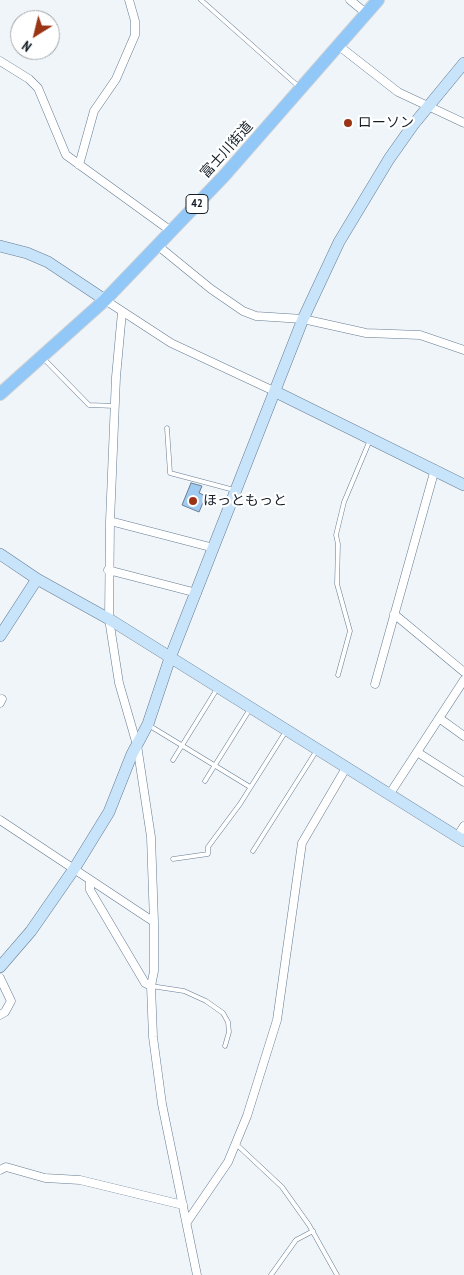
<!DOCTYPE html>
<html>
<head>
<meta charset="utf-8">
<style>
	body { margin:0 }
	#map { position:relative; width:464px; height:1275px; overflow:hidden; background:#f0f5fa; font-family:"PT Sans Narrow",sans-serif }
	canvas { display:block }
	.north { position:absolute; left:10px; top:10px; width:50px; height:50px; box-sizing:border-box; background:#fff; border:1px solid #a1a5a9; border-radius:50%; rotate:216deg; font-size:14px; font-weight:700; line-height:20px; text-align:center; color:#151e27 }
	.north::after { content:''; display:block; margin:auto; width:18px; height:22px; background:#9b3414; clip-path:polygon(50% 0,100% 100%,50% 72%,0 100%) }
</style>
</head>
<body>
<div id="map">
<canvas width="464" height="1275"></canvas>
<div class="north">N</div>
</div>
<script>
const c = document.querySelector('canvas').getContext('2d');
c.lineJoin = 'round';
function fill(path, color) {
  c.fillStyle = color;
  c.fill(path, 'evenodd');
}
function toPath(rows) {
  const path = new Path2D();
  for (const r of rows) {
    path.moveTo(r[0], r[1]);
    for (let i = 2; i < r.length; i += 2) path.lineTo(r[i], r[i + 1]);
  }
  return path;
}
function strokePath(path, color, width, dash) {
  c.strokeStyle = color;
  c.lineWidth = width;
  c.lineCap = dash ? 'butt' : 'round';
  c.setLineDash(dash || []);
  c.stroke(path);
}
function drawText(font, color, halo, rows, align = 'center') {
  c.font = font + ' "PT Sans Narrow","Noto Sans JP",sans-serif';
  c.lineWidth = 4.5;
  c.setLineDash([]);
  c.textBaseline = 'middle';
  c.strokeStyle = halo;
  c.fillStyle = color;
  for (const [text, x, y, turn = 0] of rows) {
    c.save();
    c.translate(x, y);
    c.rotate((+turn || 0) * Math.PI / 180);
    c.textAlign = isNaN(turn) ? turn : align;
    if (halo) c.strokeText(text, 0, 0);
    c.fillText(text, 0, 0);
    c.restore();
  }
}
const building = toPath([
	[191,483,202,486,199,493,206,496,199,512,182,505,191,483]
]);
const lane = toPath([
	[201,0,298,86],
	[44,359,89,405,115,406],
	[167,428,170,473,234,490],
	[338,675,350,631,337,584,338,544,336,535,344,502,370,440],
	[150,726,250,787],
	[173,760,217,689],
	[205,781,250,709],
	[253,851,317,750],
	[173,859,208,854,208,847,240,804,286,731],
	[151,986,184,991,206,1001,223,1013,228,1022,229,1032,225,1046],
	[235,1143,282,1187,309,1225,337,1275],
	[271,1275,296,1240,313,1231]
]);
const street = toPath([
	[350,0,367,14],
	[339,46,398,92,464,123],
	[0,61,29,79,38,88,66,155,171,231],
	[79,165,94,111,116,79,135,35,135,21,129,0],
	[157,245,211,289,243,311,256,316,303,319,366,333,420,335,464,350],
	[105,300,171,343,276,392],
	[122,312,116,377,110,521,109,619,119,683,137,745,151,837,154,922,154,971,151,986,153,1037,162,1104,197,1275],
	[110,521,214,548],
	[108,570,197,593],
	[394,614,464,672],
	[375,684,435,469],
	[0,703,2,699],
	[439,718,464,736],
	[417,752,464,782],
	[389,795,464,680],
	[0,820,154,922],
	[457,837,464,826],
	[90,880,90,890,145,983,151,986],
	[0,978,11,1001,5,1012,0,1015],
	[0,1170,6,1167,45,1178,80,1180,183,1205],
	[187,1222,228,1162,247,1116,277,1020,302,843,346,768]
]);
const secondary = toPath([
	[0,246,27,253,48,262,105,300],
	[276,392,464,485],
	[0,554,37,579,109,619,464,841],
	[0,636,37,579],
	[0,967,31,931,74,869,109,812,132,754,148,724,170,658,303,319,339,242,389,159,413,125,464,63]
]);
const primary = toPath([
	[0,394,105,300,224,176,378,0]
]);
const markers = [
	[348,123,5,"#9b3414"],
	[193,501,5,"#9b3414"]
];
const shields = [
	[197,204,22]
];
const shieldNames = [
	["42",197,204]
];
const poiNames = [
	["ローソン",358,123],
	["ほっともっと",203,501]
];
const streetNames = [
	["富士川街道",227,150,-48]
];
fill(building, '#a2cbf1');
strokePath(building, '#687f95', 1);
strokePath(lane, '#657c92', 5);
strokePath(street, '#657c92', 9);
strokePath(secondary, '#657c92', 12);
strokePath(primary, '#d0d2d4', 14);
strokePath(lane, '#fff', 4);
strokePath(street, '#fff', 8);
strokePath(secondary, '#c8e4fb', 11);
strokePath(primary, '#91c8f7', 12);
for (const [x, y, r, color] of markers) {
  const dot = new Path2D();
  dot.arc(x, y, r, 0, 2 * Math.PI);
  c.fillStyle = color;
  c.fill(dot);
  strokePath(dot, '#fff', 2);
}
for (const [x, y, w] of shields) {
  const box = new Path2D();
  box.roundRect(x - w / 2, y - 9.5, w, 19, 4);
  c.fillStyle = '#fff';
  c.fill(box);
  strokePath(box, '#151e27', 1);
}
drawText('bold 12px', '#151e27', null, shieldNames);
drawText('14px', '#151e27', '#fff', poiNames, 'left');
drawText('14px', '#151e27', '#fff', streetNames);
</script>
</body>
</html>
